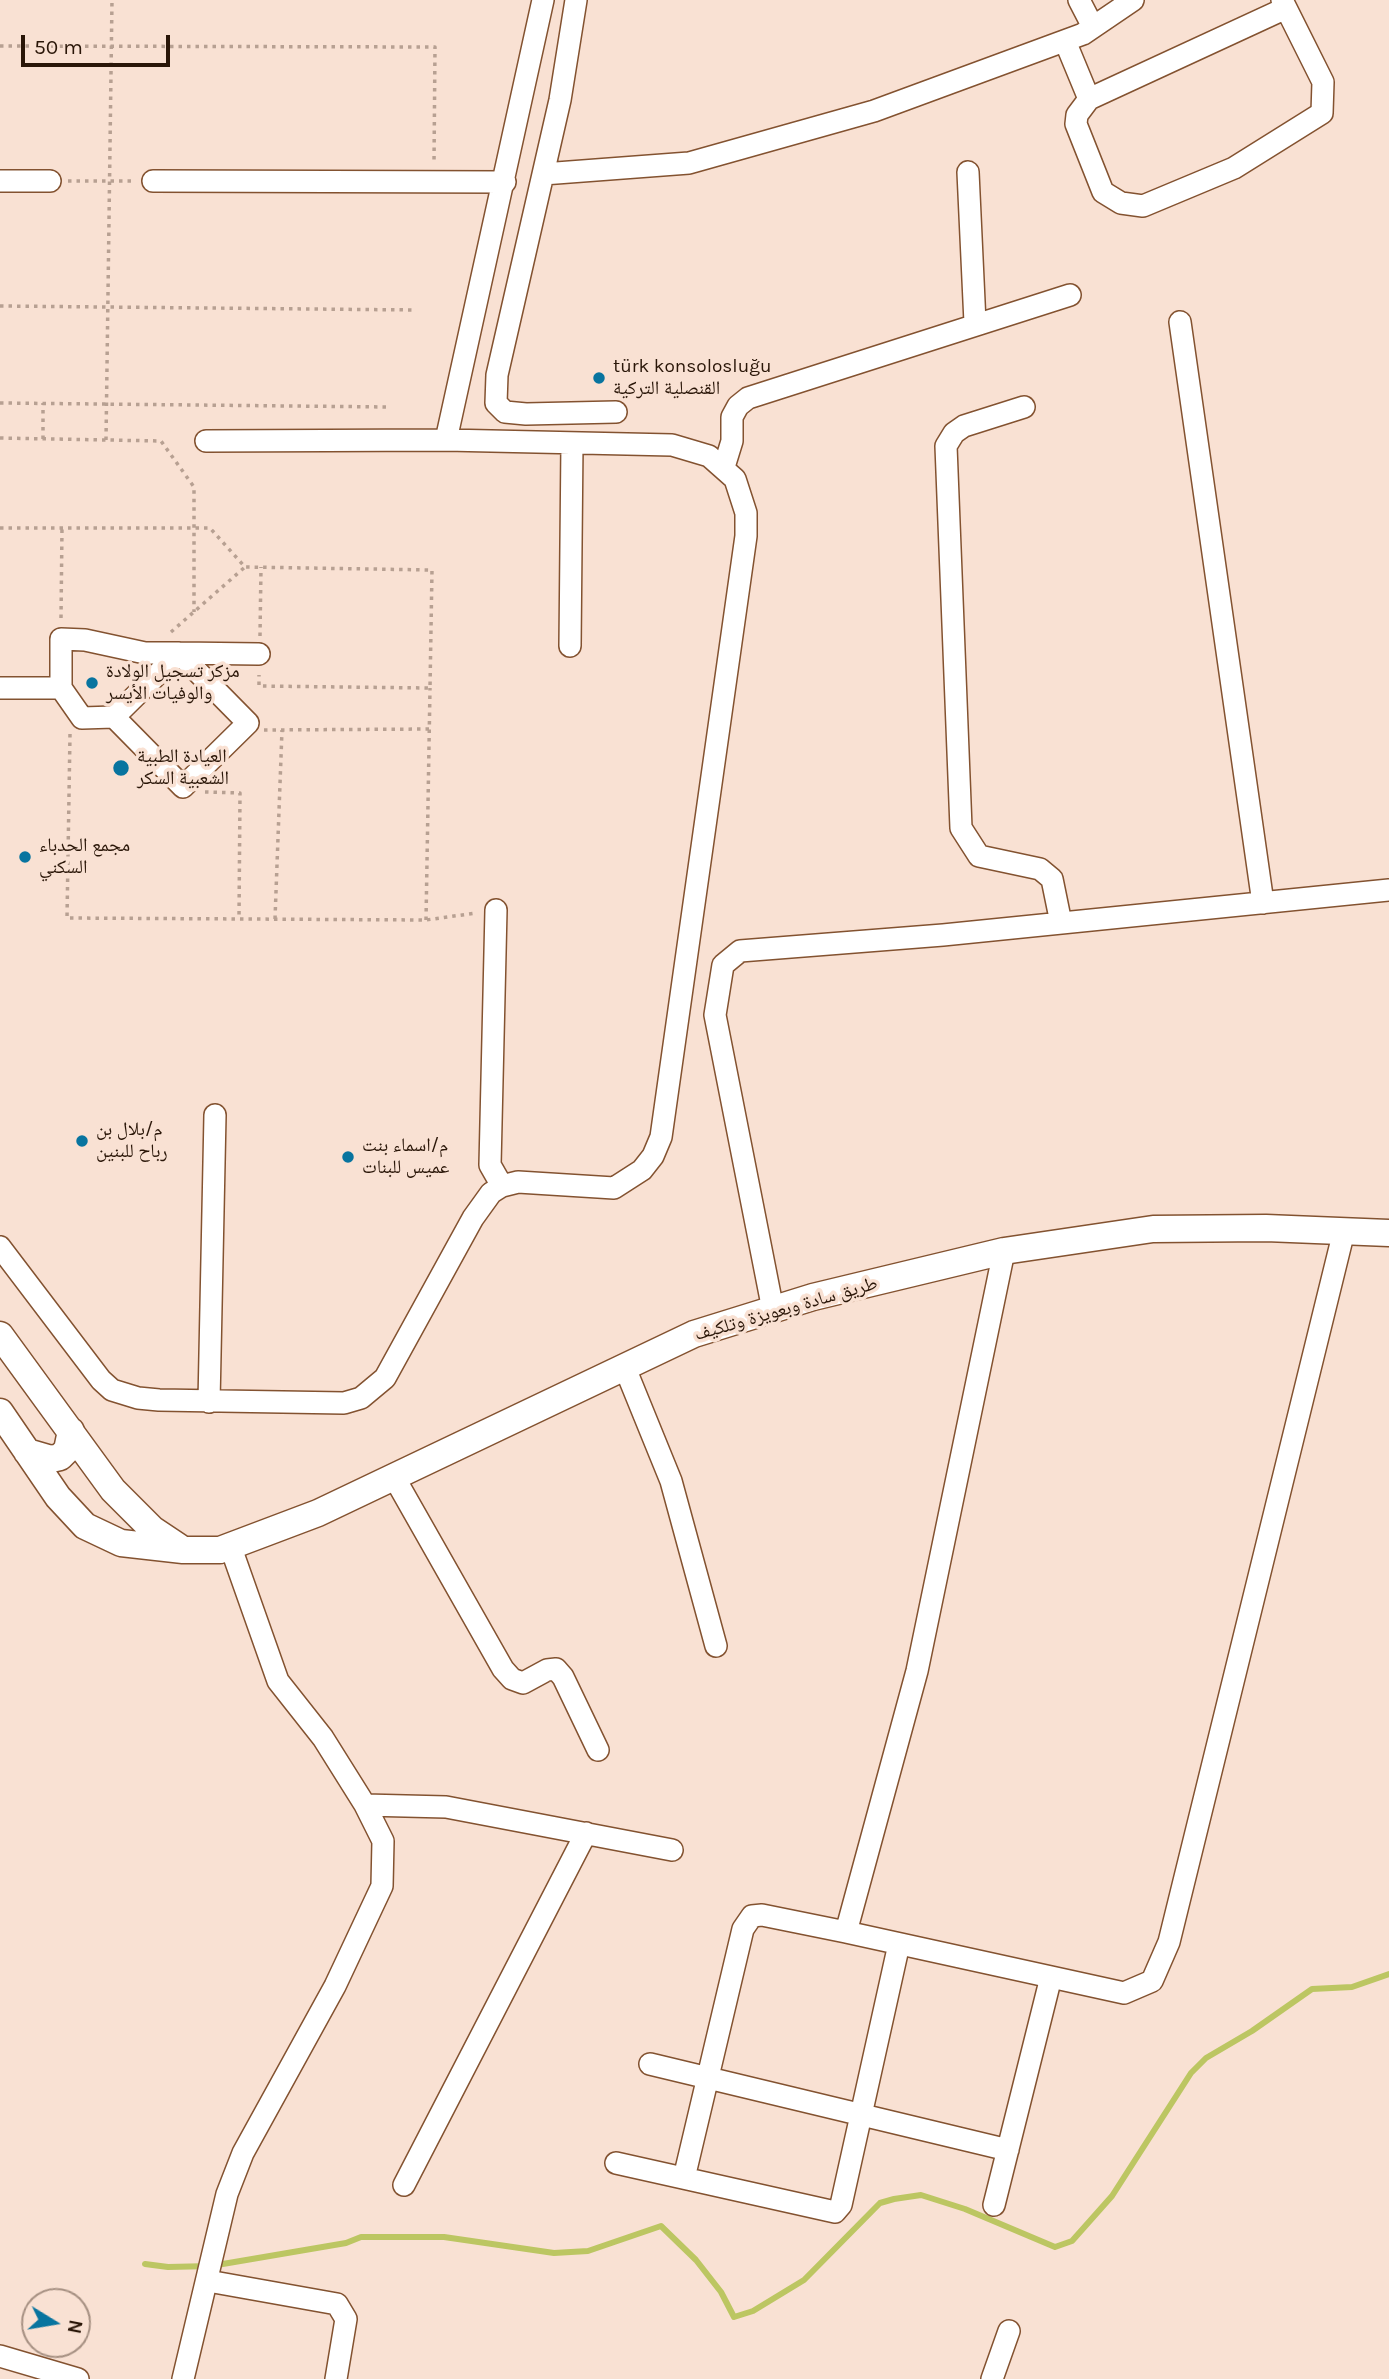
<!DOCTYPE html>
<html>
<head>
<meta charset="utf-8">
<style>
	body { margin:0 }
	#map { position:relative; width:1389px; height:2379px; overflow:hidden; background:#f9e1d3; font-family:Karla,sans-serif }
	canvas { display:block }
	.north { position:absolute; left:21px; top:2288px; width:70px; height:70px; box-sizing:border-box; background:#f9e1d3; border:2px solid #a69082; border-radius:50%; rotate:101deg; font-size:19px; font-weight:700; line-height:28px; text-align:center; color:#2a1608 }
	.north::after { content:''; display:block; margin:auto; width:24px; height:32px; background:#08749f; clip-path:polygon(50% 0,100% 100%,50% 72%,0 100%) }
	.scale { position:absolute; left:21px; top:35px; width:149px; height:32px; box-sizing:border-box; border:4px solid #2a1608; border-top:0; padding-left:9px; font-size:21px; line-height:24px; white-space:nowrap; color:#2a1608; -webkit-text-stroke:5px #f9e1d3; paint-order:stroke }
</style>
</head>
<body>
<div id="map">
<canvas width="1389" height="2379"></canvas>
<div class="north">N</div>
<div class="scale">50 m</div>
</div>
<script>
const c = document.querySelector('canvas').getContext('2d');
c.lineJoin = 'round';
function toPath(rows) {
  const path = new Path2D();
  for (const r of rows) {
    path.moveTo(r[0], r[1]);
    for (let i = 2; i < r.length; i += 2) path.lineTo(r[i], r[i + 1]);
  }
  return path;
}
function strokePath(path, color, width, dash) {
  c.strokeStyle = color;
  c.lineWidth = width;
  c.lineCap = dash ? 'butt' : 'round';
  c.setLineDash(dash || []);
  c.stroke(path);
}
function drawText(font, color, halo, rows, align = 'center') {
  c.font = font + ' Karla,"Noto Naskh Arabic",sans-serif';
  c.lineWidth = 7;
  c.setLineDash([]);
  c.textBaseline = 'middle';
  c.strokeStyle = halo;
  c.fillStyle = color;
  for (const [text, x, y, turn = 0] of rows) {
    c.save();
    c.translate(x, y);
    c.rotate((+turn || 0) * Math.PI / 180);
    c.textAlign = isNaN(turn) ? turn : align;
    if (halo) c.strokeText(text, 0, 0);
    c.fillText(text, 0, 0);
    c.restore();
  }
}
const stream = toPath([
	[145,2264,168,2267,211,2266,346,2243,361,2237,444,2237,554,2253,588,2251,661,2226,696,2260,721,2292,734,2317,753,2311,804,2280,880,2203,894,2199,921,2195,965,2209,1055,2247,1072,2241,1112,2196,1191,2073,1206,2058,1252,2031,1312,1989,1352,1987,1389,1974]
]);
const path = toPath([
	[0,46,435,47,434,163],
	[68,181,134,181],
	[0,306,416,310],
	[0,403,389,407],
	[0,438,161,441,194,487,194,612],
	[43,439,43,403],
	[106,440,112,0],
	[0,528,210,528,245,567,432,570,430,688,259,686,259,675],
	[61,618,62,528],
	[171,632,245,567],
	[260,636,261,567],
	[264,730,430,729],
	[70,734,67,918,426,920,476,913],
	[205,792,240,793,239,918],
	[275,919,282,730],
	[426,920,430,688]
]);
const minor = toPath([
	[576,0,560,100,497,375,496,403,505,412,526,414,616,412],
	[1079,0,1093,27],
	[1282,0,1323,82,1322,113,1234,168,1143,206,1121,203,1103,192,1076,124,1077,115,1089,99,1286,8],
	[1065,41,1089,99],
	[968,172,975,323],
	[543,174,689,163,874,111,1083,34,1133,0],
	[0,181,50,181],
	[153,181,505,182],
	[1180,322,1263,903],
	[1024,407,964,426,954,433,946,446,961,828,979,856,1040,869,1052,879,1061,923],
	[446,440,543,0],
	[724,467,732,441,732,417,738,406,748,398,1070,295],
	[570,646,572,443],
	[0,688,61,688],
	[114,717,183,787,248,723,179,653,114,717,82,718,61,688,61,639,85,640,145,653,179,653,259,654],
	[496,910,490,1165,502,1186],
	[0,1247,101,1380,112,1390,138,1398,159,1400,344,1403,361,1398,385,1378,473,1218,491,1193,502,1186,518,1182,614,1188,642,1170,653,1156,661,1137,746,536,746,513,735,479,709,456,672,445,446,440,206,441],
	[1004,1251,917,1671,846,1932,1124,1993,1152,1981,1169,1942,1344,1231],
	[773,1310,715,1015,723,965,740,951,943,935,1389,890],
	[625,1368,671,1481,716,1646],
	[209,1402,215,1115],
	[394,1477,503,1669,512,1679,523,1683,547,1670,556,1669,563,1677,598,1750],
	[365,1805,446,1807,672,1850],
	[650,2064,1008,2150],
	[616,2163,835,2212,841,2205,899,1944],
	[684,2178,743,1929,752,1916,762,1915,846,1932],
	[404,2185,586,1833],
	[994,2205,1051,1977],
	[208,2281,337,2304,346,2319,336,2379],
	[0,2356,78,2379],
	[183,2379,227,2194,243,2153,335,1986,382,1886,383,1841,365,1805,323,1738,278,1681,231,1548],
	[992,2379,1009,2331]
]);
const major = toPath([
	[0,1335,113,1490,152,1529,179,1547],
	[0,1412,58,1497,85,1526,121,1543,183,1550,220,1550,318,1513,694,1334,813,1297,1004,1251,1153,1229,1266,1228,1389,1233],
	[27,1452,51,1459,60,1457,67,1450,71,1431]
]);
const markers = [
	[599,378,7,"#08749f"],
	[92,683,7,"#08749f"],
	[121,768,9,"#08749f"],
	[25,857,7,"#08749f"],
	[82,1141,7,"#08749f"],
	[348,1157,7,"#08749f"]
];
const poiNames = [
	["türk konsolosluğu",613,367],
	["القنصلية التركية",613,389],
	["مزكر تسجيل الولادة",106,672],
	["والوفيات الأيسر",106,694],
	["العيادة الطبية",137,757],
	["الشعبية السكر",137,779],
	["مجمع الحدباء",39,846],
	["السكني",39,868],
	["م/بلال بن",96,1130],
	["رباح للبنين",96,1152],
	["م/اسماء بنت",362,1146],
	["عميس للبنات",362,1168]
];
const streetNames = [
	["طريق سادة وبعويزة وتلكيف",786,1309,-16]
];
strokePath(stream, '#bcc662', 6);
strokePath(minor, '#835230', 24);
strokePath(major, '#835230', 29);
strokePath(path, '#b7a092', 3.5, [3.5, 5]);
strokePath(minor, '#fff', 21);
strokePath(major, '#fff', 26);
for (const [x, y, r, color] of markers) {
  const dot = new Path2D();
  dot.arc(x, y, r, 0, 2 * Math.PI);
  c.fillStyle = color;
  c.fill(dot);
  strokePath(dot, '#f9e1d3', 2.5);
}
drawText('19px', '#2a1608', '#f9e1d3', poiNames, 'left');
drawText('19px', '#2a1608', '#f9e1d3', streetNames);
</script>
</body>
</html>
